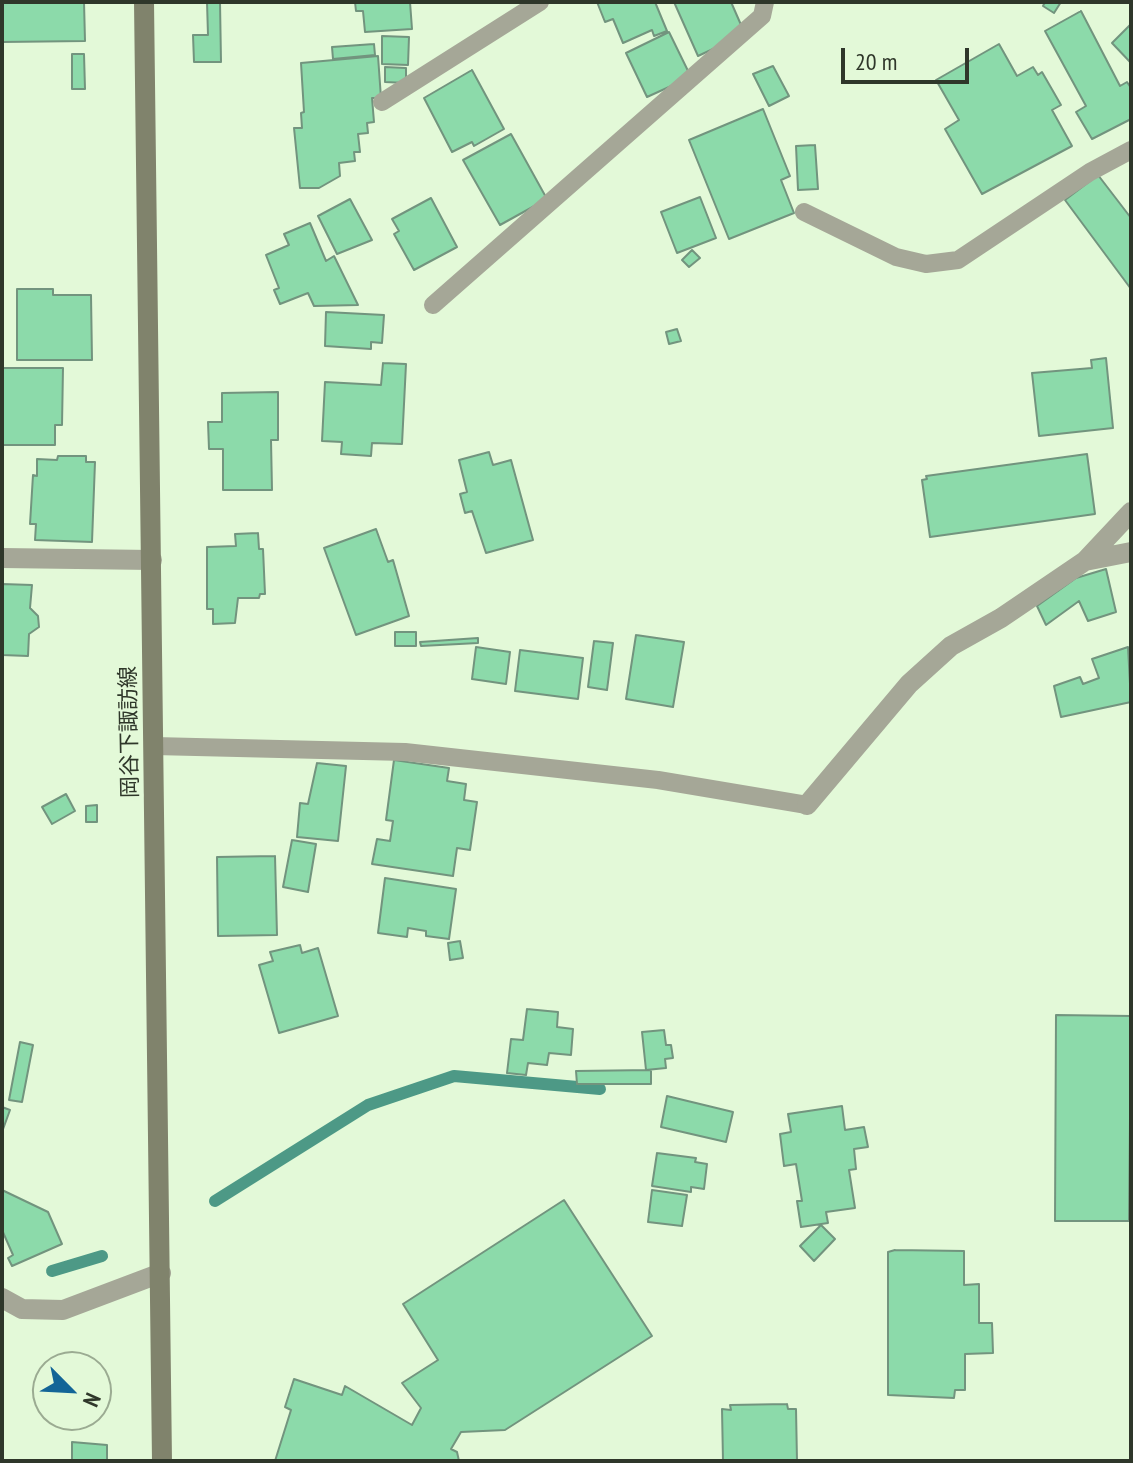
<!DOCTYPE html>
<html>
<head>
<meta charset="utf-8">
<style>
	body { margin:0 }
	#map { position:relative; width:1133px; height:1463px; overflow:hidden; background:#e3f9d8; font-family:"PT Sans Narrow",sans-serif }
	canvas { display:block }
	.frame { position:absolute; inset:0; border:4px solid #2f372a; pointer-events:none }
	.north { position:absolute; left:32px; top:1351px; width:80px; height:80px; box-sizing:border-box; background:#e3f9d8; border:2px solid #9bab92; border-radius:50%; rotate:114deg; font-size:22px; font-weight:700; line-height:32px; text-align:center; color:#2f372a }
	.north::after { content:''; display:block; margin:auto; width:28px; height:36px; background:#136597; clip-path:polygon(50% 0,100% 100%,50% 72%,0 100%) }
	.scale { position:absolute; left:841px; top:48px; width:128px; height:36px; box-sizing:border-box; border:4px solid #2f372a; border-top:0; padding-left:10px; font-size:24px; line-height:28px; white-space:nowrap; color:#2f372a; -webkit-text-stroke:6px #e3f9d8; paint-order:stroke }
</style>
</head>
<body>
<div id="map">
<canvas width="1133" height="1463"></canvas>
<div class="frame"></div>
<div class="north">N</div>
<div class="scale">20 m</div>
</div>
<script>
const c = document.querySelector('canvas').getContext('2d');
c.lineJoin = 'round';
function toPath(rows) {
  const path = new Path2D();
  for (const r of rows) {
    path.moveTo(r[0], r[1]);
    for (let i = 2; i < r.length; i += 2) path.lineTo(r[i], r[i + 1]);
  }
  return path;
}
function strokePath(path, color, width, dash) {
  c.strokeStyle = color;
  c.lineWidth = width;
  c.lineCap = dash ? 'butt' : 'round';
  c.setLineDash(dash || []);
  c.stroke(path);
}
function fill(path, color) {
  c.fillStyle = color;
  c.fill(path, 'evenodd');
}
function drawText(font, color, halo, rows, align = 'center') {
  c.font = font + ' "PT Sans Narrow","Noto Sans JP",sans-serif';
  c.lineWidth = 8;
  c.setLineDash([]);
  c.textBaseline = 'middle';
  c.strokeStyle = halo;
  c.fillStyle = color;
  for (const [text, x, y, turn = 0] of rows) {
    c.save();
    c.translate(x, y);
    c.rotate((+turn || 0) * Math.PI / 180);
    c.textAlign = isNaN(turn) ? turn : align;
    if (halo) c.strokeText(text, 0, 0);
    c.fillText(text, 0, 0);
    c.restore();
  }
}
const stream = toPath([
	[215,1201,368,1105,454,1076,600,1089],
	[52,1271,102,1256]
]);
const building = toPath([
	[2,2,84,2,85,41,2,42,2,2],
	[207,2,220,2,221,62,194,62,193,35,208,35,207,2],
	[355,2,410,2,412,29,365,32,363,11,356,11,355,2],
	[597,2,655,2,667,31,654,36,652,30,623,43,613,19,605,22,597,2],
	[674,2,731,2,745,34,698,56,674,2],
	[1045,2,1061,2,1054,13,1043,6,1045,2],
	[1081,11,1120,86,1127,82,1131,88,1131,119,1092,139,1076,112,1086,106,1045,31,1081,11],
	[1131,24,1131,63,1112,43,1131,24],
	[669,32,691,77,647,97,626,53,669,32],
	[382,36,409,37,408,65,382,64,382,36],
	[374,44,375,55,333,59,332,47,374,44],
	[999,44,1017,76,1033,67,1038,75,1042,72,1061,105,1052,110,1072,146,982,194,945,129,959,120,936,80,999,44],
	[72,54,84,54,85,89,72,89,72,54],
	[378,56,381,98,372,98,374,122,367,123,368,133,358,134,360,152,354,152,355,161,339,163,340,176,319,188,300,188,294,128,302,128,301,113,304,112,301,63,378,56],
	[773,66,789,96,769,106,753,74,773,66],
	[385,67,406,68,406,83,385,82,385,67],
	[472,70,504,129,474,146,472,142,452,152,424,98,472,70],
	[763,109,790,176,781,180,794,213,729,239,689,140,763,109],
	[511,134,547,199,500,225,463,160,511,134],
	[815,145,818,189,798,190,796,146,815,145],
	[1098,175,1131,218,1131,289,1065,200,1098,175],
	[700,197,716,238,677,253,661,212,700,197],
	[431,198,457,247,414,270,394,234,399,231,392,219,431,198],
	[350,199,372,240,337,254,318,216,350,199],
	[310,223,326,261,334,256,358,305,314,306,308,293,280,304,274,290,279,288,266,255,289,245,284,234,310,223],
	[692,250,700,258,689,267,682,260,692,250],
	[17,289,53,289,53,295,91,295,92,360,17,360,17,289],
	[326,312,384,315,382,343,371,342,371,349,325,346,326,312],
	[677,329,681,341,669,344,666,332,677,329],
	[1106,358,1113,428,1039,436,1032,373,1092,368,1091,360,1106,358],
	[383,363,406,364,402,444,372,443,371,456,341,454,342,442,322,441,325,382,381,385,383,363],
	[2,368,63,368,62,425,55,425,55,445,2,445,2,368],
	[278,392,278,440,271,440,272,490,223,490,223,449,209,449,208,422,222,422,222,393,278,392],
	[489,452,493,465,511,460,533,540,486,553,472,511,465,513,460,494,467,492,459,460,489,452],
	[1087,454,1095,514,930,537,922,480,927,479,926,476,1087,454],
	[58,456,86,456,86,462,95,462,92,542,35,540,36,524,30,524,33,475,37,476,37,459,57,460,58,456],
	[376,529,388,562,393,560,409,616,356,635,324,548,376,529],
	[258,533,259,549,263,549,265,594,260,594,259,598,238,598,235,623,213,624,213,609,207,609,207,547,236,546,235,534,258,533],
	[1106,569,1116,612,1088,621,1079,601,1046,625,1037,606,1076,578,1106,569],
	[2,584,32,585,30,608,38,616,39,627,29,634,28,656,2,655,2,584],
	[395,632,416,632,416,646,395,646,395,632],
	[636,635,684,642,673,707,626,699,636,635],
	[478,638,478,643,421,646,420,642,478,638],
	[594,641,613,643,607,690,588,687,594,641],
	[476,647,510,652,506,684,472,679,476,647],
	[1128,647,1131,702,1061,717,1054,686,1080,677,1083,684,1099,678,1092,659,1128,647],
	[520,650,583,658,578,699,515,691,520,650],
	[394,760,449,768,447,781,466,784,464,800,477,802,470,850,457,848,453,876,372,864,377,839,390,841,393,821,386,820,394,760],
	[317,763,346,766,338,841,297,837,300,803,308,804,317,763],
	[66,794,75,811,52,824,42,807,66,794],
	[97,805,97,822,86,822,86,806,97,805],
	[292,840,316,844,308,892,283,887,292,840],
	[275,856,277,935,218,936,217,857,275,856],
	[385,878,456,889,449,939,426,936,426,931,408,928,407,937,378,933,385,878],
	[460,941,463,958,450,960,448,943,460,941],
	[300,945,302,953,318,948,338,1016,279,1033,259,965,273,961,270,952,300,945],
	[527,1009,558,1012,557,1027,573,1029,571,1055,549,1053,547,1065,528,1063,526,1075,507,1073,511,1039,523,1040,527,1009],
	[1056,1015,1131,1016,1129,1221,1055,1221,1056,1015],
	[664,1030,666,1045,671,1045,673,1058,665,1059,666,1068,646,1070,642,1032,664,1030],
	[20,1042,33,1045,22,1102,9,1100,20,1042],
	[651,1070,651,1084,577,1084,576,1071,651,1070],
	[667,1096,733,1112,726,1142,661,1127,667,1096],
	[842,1106,845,1130,864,1127,868,1147,854,1149,856,1169,849,1170,855,1208,826,1212,828,1223,801,1227,797,1201,802,1201,796,1164,784,1166,780,1134,791,1132,788,1114,842,1106],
	[2,1107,10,1110,2,1132,2,1107],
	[657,1153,696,1158,695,1162,707,1164,704,1189,691,1187,691,1192,652,1186,657,1153],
	[2,1190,48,1212,62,1244,12,1266,8,1258,13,1255,2,1230,2,1190],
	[652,1190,687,1195,682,1226,648,1222,652,1190],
	[564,1200,652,1336,505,1430,461,1432,451,1449,457,1452,459,1461,275,1461,291,1410,285,1407,294,1379,342,1395,345,1386,412,1425,421,1408,402,1383,438,1360,403,1304,564,1200],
	[821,1225,835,1239,814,1261,800,1246,821,1225],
	[895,1250,964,1251,964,1285,979,1284,979,1323,992,1323,993,1353,965,1354,965,1390,955,1390,954,1398,888,1395,888,1252,895,1250],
	[787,1404,788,1409,796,1409,797,1461,723,1461,722,1409,731,1410,730,1405,787,1404],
	[72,1442,107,1445,107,1461,72,1461,72,1442]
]);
const lane = toPath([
	[382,102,540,2],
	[804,212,896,257,926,264,958,260,1090,172,1131,150],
	[433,305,762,16,765,2],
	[154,746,405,752,658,780,807,805]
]);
const street = toPath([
	[2,558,152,560],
	[1085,561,1131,512],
	[807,805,909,684,951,646,1001,618,1085,561,1131,552],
	[2,1298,22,1309,63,1310,161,1273]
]);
const secondary = toPath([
	[144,2,162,1461]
]);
const streetNames = [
	["岡谷下諏訪線",130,732,-91]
];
strokePath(stream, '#4d9986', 12);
fill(building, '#8cdaaa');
strokePath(building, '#72947e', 2);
strokePath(lane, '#a5a797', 18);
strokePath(street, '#a5a797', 20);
strokePath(secondary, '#80836c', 20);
drawText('22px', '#2f372a', '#e3f9d8', streetNames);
</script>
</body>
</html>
